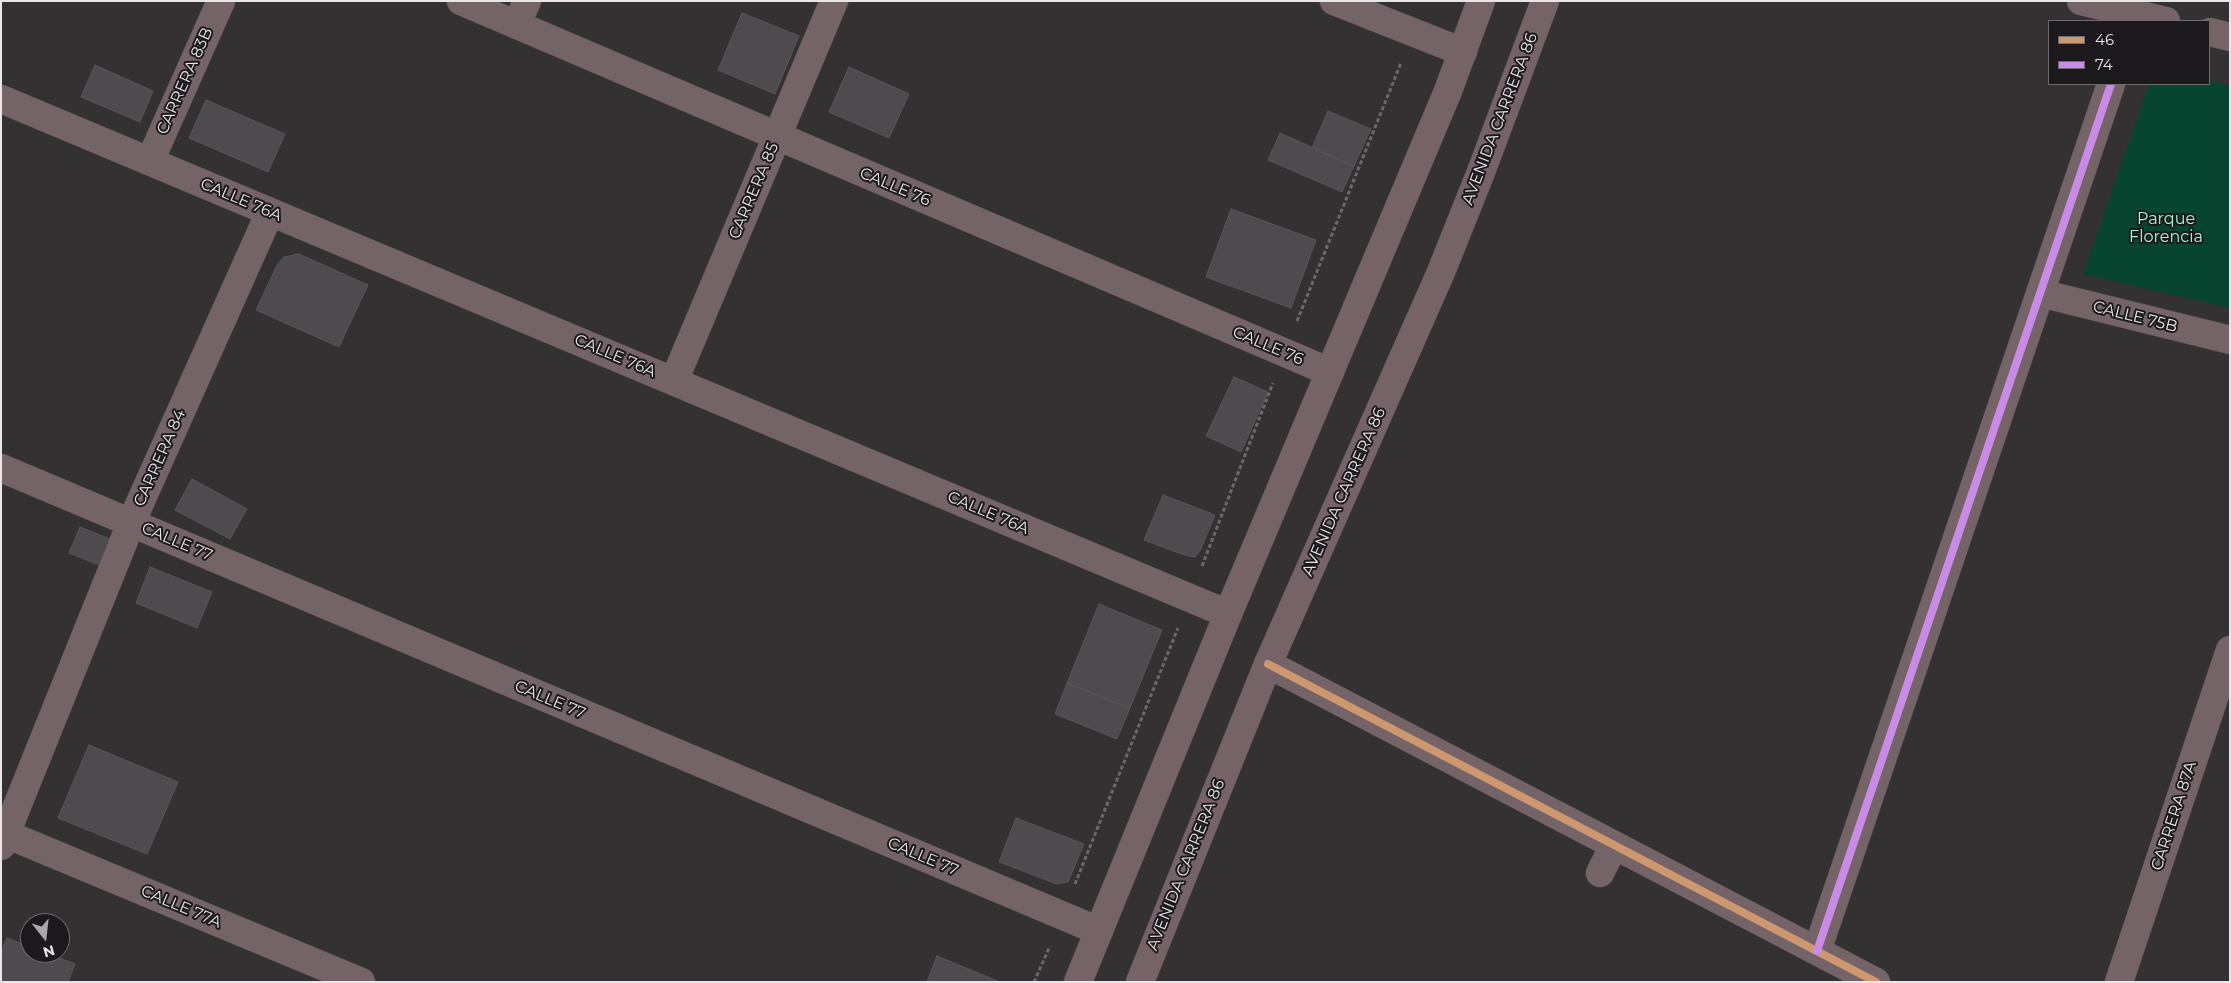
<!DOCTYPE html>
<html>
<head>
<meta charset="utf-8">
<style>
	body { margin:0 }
	#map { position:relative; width:2231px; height:983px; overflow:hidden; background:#343133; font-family:Montserrat,sans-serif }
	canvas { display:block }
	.frame { position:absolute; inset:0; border:2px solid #e9e6e9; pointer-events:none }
	.legend { position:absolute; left:2048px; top:20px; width:162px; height:65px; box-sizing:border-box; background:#1b191b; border:1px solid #6d6b6d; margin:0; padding:6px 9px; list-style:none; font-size:15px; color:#e9e6e9 }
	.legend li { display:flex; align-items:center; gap:10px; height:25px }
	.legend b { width:25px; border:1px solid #6d6b6d }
	.north { position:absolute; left:20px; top:913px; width:50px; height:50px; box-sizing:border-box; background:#1b191b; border:1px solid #6d6b6d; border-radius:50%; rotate:164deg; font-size:14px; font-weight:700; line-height:20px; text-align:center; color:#e9e6e9 }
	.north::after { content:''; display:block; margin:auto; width:18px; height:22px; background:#aaa7a9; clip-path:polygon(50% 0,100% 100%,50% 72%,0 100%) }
</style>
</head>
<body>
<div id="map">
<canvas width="2231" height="983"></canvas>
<div class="frame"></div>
<ul class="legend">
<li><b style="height:6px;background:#cd976f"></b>46</li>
<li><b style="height:6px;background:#ca8be6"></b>74</li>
</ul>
<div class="north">N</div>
</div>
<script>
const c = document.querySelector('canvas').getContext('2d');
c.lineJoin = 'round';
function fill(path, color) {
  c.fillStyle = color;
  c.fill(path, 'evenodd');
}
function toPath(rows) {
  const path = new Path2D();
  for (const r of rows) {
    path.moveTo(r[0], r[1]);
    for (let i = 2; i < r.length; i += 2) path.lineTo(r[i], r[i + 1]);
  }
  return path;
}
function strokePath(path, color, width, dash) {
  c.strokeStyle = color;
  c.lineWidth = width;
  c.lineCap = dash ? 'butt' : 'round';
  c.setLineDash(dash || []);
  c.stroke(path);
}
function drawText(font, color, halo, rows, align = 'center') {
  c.font = font + ' Montserrat,sans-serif';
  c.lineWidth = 4;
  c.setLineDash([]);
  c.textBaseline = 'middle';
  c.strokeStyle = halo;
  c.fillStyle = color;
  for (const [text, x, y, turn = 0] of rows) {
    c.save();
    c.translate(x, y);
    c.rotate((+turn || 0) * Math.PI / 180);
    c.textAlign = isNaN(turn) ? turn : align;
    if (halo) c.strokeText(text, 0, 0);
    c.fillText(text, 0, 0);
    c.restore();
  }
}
const green = toPath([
	[2210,81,2230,86,2230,308,2083,274,2149,84,2210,84]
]);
const building = toPath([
	[742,13,799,36,775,94,718,70,742,13],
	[95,65,153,91,140,122,81,97,95,65],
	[849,67,909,94,889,138,829,112,849,67],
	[206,100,285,134,268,172,189,138,206,100],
	[1328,111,1371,129,1354,166,1312,148,1328,111],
	[1280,133,1354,166,1342,192,1268,160,1280,133],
	[1231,209,1316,240,1291,308,1206,277,1231,209],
	[299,254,368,285,339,347,256,310,277,265,284,257,299,254],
	[1234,377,1268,392,1241,452,1206,436,1234,377],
	[192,479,247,509,230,539,175,510,192,479],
	[1163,495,1215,515,1200,551,1195,557,1184,555,1144,540,1163,495],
	[80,527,115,541,104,567,69,553,80,527],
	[150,567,212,592,197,628,136,603,150,567],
	[1099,604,1162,630,1130,708,1067,683,1099,604],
	[1067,683,1130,708,1117,739,1055,714,1067,683],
	[89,745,178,782,147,854,58,818,89,745],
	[1016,818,1084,844,1068,882,1057,884,999,862,1016,818],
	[7,938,30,947,30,953,46,953,75,964,68,982,1,982,1,951,7,938],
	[937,956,1000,982,927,982,937,956]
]);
const path = toPath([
	[1297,321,1401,63],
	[1202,566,1273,383],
	[1075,884,1178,628],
	[1034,982,1050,946]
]);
const minor = toPath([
	[461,1,1330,372],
	[1334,1,1463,52],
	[2081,1,2166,21],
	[517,24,527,1],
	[2210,32,2230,37],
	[1,99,1228,614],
	[150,161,221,1],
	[2040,293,2230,340],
	[674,381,834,1],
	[1,468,1099,931],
	[1268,664,1876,982],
	[1,832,361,982],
	[1,846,131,523,270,212],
	[1600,873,1614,845],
	[1817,951,2111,84],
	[2119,982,2230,650]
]);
const major = toPath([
	[1078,982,1228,614,1448,91,1481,1],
	[1140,982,1268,664,1441,272,1481,172,1545,1]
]);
const bus1 = toPath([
	[1268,664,1876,982]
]);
const bus2 = toPath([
	[1817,951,2111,84]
]);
const streetNames = [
	["CARRERA 83B",185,81,-66],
	["AVENIDA CARRERA 86",1500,119,-69],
	["CALLE 76",895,187,23],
	["CARRERA 85",754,191,-67],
	["CALLE 76A",241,200,23],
	["CALLE 75B",2135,317,14],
	["CALLE 76",1268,346,23],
	["CALLE 76A",615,356,23],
	["CARRERA 84",160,458,-66],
	["AVENIDA CARRERA 86",1344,492,-66],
	["CALLE 76A",988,513,23],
	["CALLE 77",177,542,23],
	["CALLE 77",550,700,23],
	["CARRERA 87A",2174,816,-72],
	["CALLE 77",923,857,23],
	["AVENIDA CARRERA 86",1186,865,-68],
	["CALLE 77A",181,907,23]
];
const parkNames = [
	["Parque",2166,219],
	["Florencia",2166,237]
];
fill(green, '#074531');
fill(building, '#4d4b4d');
strokePath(building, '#585557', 1);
strokePath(minor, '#504f50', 29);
strokePath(major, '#504f50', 29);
strokePath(path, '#706668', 3, [4, 2.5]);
strokePath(minor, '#756467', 28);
strokePath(major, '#756367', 28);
strokePath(bus1, '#cd976f', 8);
strokePath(bus2, '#ca8be6', 8);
drawText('16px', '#e9e6e9', '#1b191b', streetNames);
drawText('16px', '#9ffad0', '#1b191b', parkNames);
</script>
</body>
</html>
